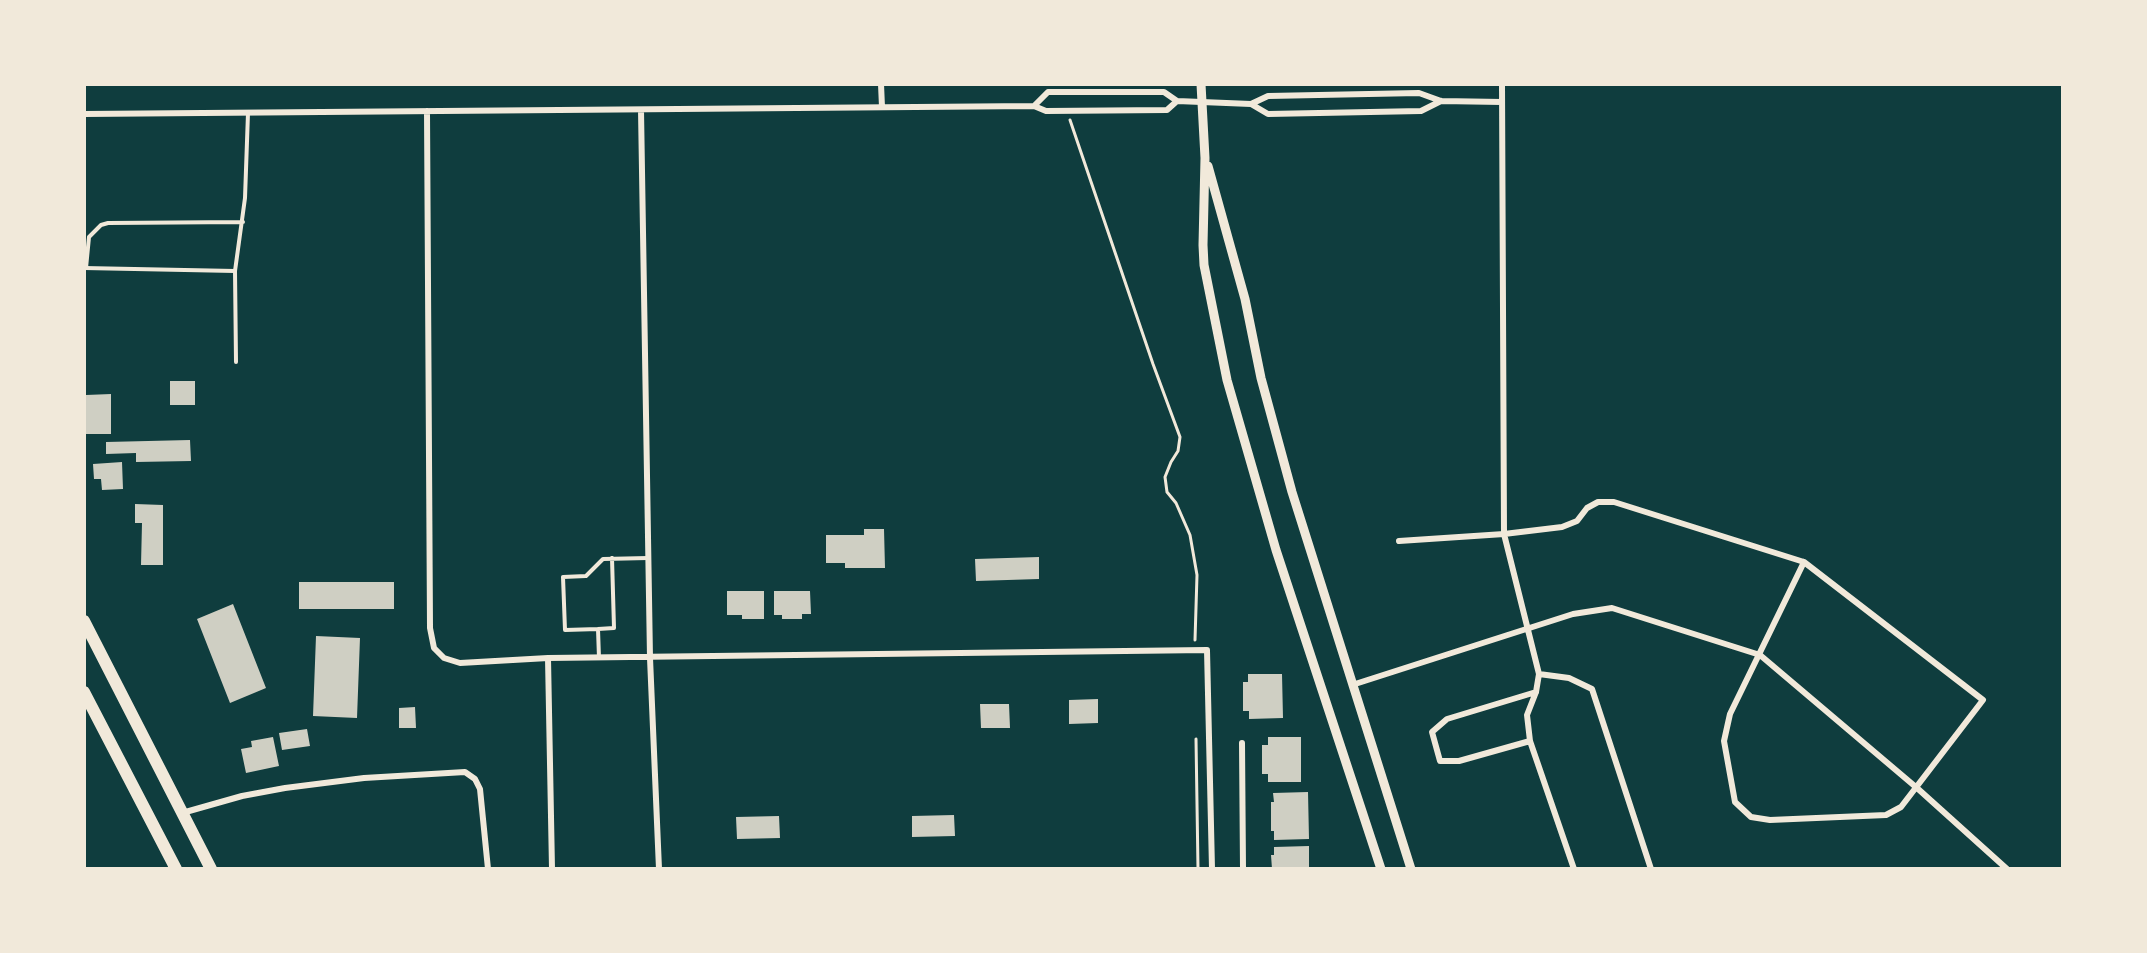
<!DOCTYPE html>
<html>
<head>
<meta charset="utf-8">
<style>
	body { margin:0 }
	#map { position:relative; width:2147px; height:953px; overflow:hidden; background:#0f3d3e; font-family:Manrope,sans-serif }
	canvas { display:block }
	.frame { position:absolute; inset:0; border:86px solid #f1e9da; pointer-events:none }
</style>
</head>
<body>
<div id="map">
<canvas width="2147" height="953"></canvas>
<div class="frame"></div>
</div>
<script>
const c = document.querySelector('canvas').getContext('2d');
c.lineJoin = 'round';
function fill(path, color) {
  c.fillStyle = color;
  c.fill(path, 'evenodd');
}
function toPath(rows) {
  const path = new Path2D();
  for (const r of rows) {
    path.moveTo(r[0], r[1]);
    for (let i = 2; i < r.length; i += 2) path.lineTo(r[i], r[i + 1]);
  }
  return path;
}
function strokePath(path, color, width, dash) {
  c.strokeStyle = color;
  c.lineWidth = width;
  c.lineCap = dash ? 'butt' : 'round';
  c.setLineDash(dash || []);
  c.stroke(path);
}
const building = toPath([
	[170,381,195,381,195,405,170,405],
	[111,394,111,434,86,434,86,395],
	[190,440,191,461,136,462,136,453,106,454,106,442],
	[122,462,123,489,102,490,101,479,94,479,93,464],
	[135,504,163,505,163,565,141,565,142,523,135,523],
	[864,529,884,529,885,568,845,568,845,563,826,563,826,535,864,535],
	[1039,557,1039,579,976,581,975,559],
	[299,582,394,582,394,609,299,609],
	[727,591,764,591,764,619,742,619,742,615,727,615],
	[774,591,810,591,811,614,802,614,802,619,782,619,782,615,774,615],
	[233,604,266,688,230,703,197,619],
	[316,636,360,638,357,718,313,716],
	[1248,674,1282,674,1283,718,1249,719,1249,711,1243,711,1243,682,1248,682],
	[1098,699,1098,723,1069,724,1069,700],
	[980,704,1009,704,1010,728,981,728],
	[415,707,416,728,399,728,399,708],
	[307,729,310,746,282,750,279,733],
	[273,737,279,766,246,773,241,749,252,747,251,741],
	[1268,737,1301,737,1301,782,1268,782,1268,774,1262,774,1262,745,1268,745],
	[1308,792,1309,839,1274,840,1274,831,1271,831,1271,802,1274,802,1273,793],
	[954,815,955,836,912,837,912,816],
	[779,816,780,838,737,839,736,817],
	[1309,846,1309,869,1272,869,1271,855,1274,855,1274,847]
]);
const path = toPath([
	[1070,120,1153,364,1180,437,1178,451,1171,462,1165,477,1167,492,1176,503,1190,535,1197,575,1195,640],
	[1196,739,1198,869]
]);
const service = toPath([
	[84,268,235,271,245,198,248,113],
	[86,268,89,237,101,225,108,223,243,222],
	[235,271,236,362],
	[598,629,614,628,612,558],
	[599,658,598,629,565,630,563,577,586,576,603,559,648,558]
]);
const minor = toPath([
	[881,84,882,107],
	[1502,84,1504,534,1539,674,1536,692,1527,715,1530,741,1574,869],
	[1441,101,1421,111,1268,114,1251,104,1268,96,1419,93,1441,101,1502,102],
	[1034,106,1048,92,1164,92,1177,101,1251,104],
	[641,110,650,658,659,869],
	[427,111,430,628,434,648,444,658,460,663,548,658,1207,650,1212,869],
	[84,114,1034,106,1046,111,1167,110,1177,101],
	[1399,541,1504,534,1562,527,1577,521,1587,508,1598,502,1614,502,1804,562,1983,700,1901,807,1886,815,1770,820,1751,817,1735,802,1724,741,1730,714,1804,562],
	[548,658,552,869],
	[1539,674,1569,678,1592,689,1651,869],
	[1352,685,1573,614,1612,608,1760,655,1917,788,2007,869],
	[1530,741,1459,761,1440,761,1432,732,1447,719,1536,692],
	[1242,743,1243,869],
	[182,813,242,796,285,788,364,778,465,772,475,779,480,789,488,869]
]);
const tertiary = toPath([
	[1201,84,1205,158,1203,245,1204,265,1227,380,1276,550,1381,869],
	[1208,166,1245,299,1261,378,1292,492,1411,869]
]);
const primary = toPath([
	[84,621,211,869],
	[84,692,176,869]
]);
fill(building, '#cfcfc3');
strokePath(path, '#f1e9da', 3);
strokePath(service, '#f1e9da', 4);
strokePath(minor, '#f1e9da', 6);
strokePath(tertiary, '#f1e9da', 9);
strokePath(primary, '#f1e9da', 12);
</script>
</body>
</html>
